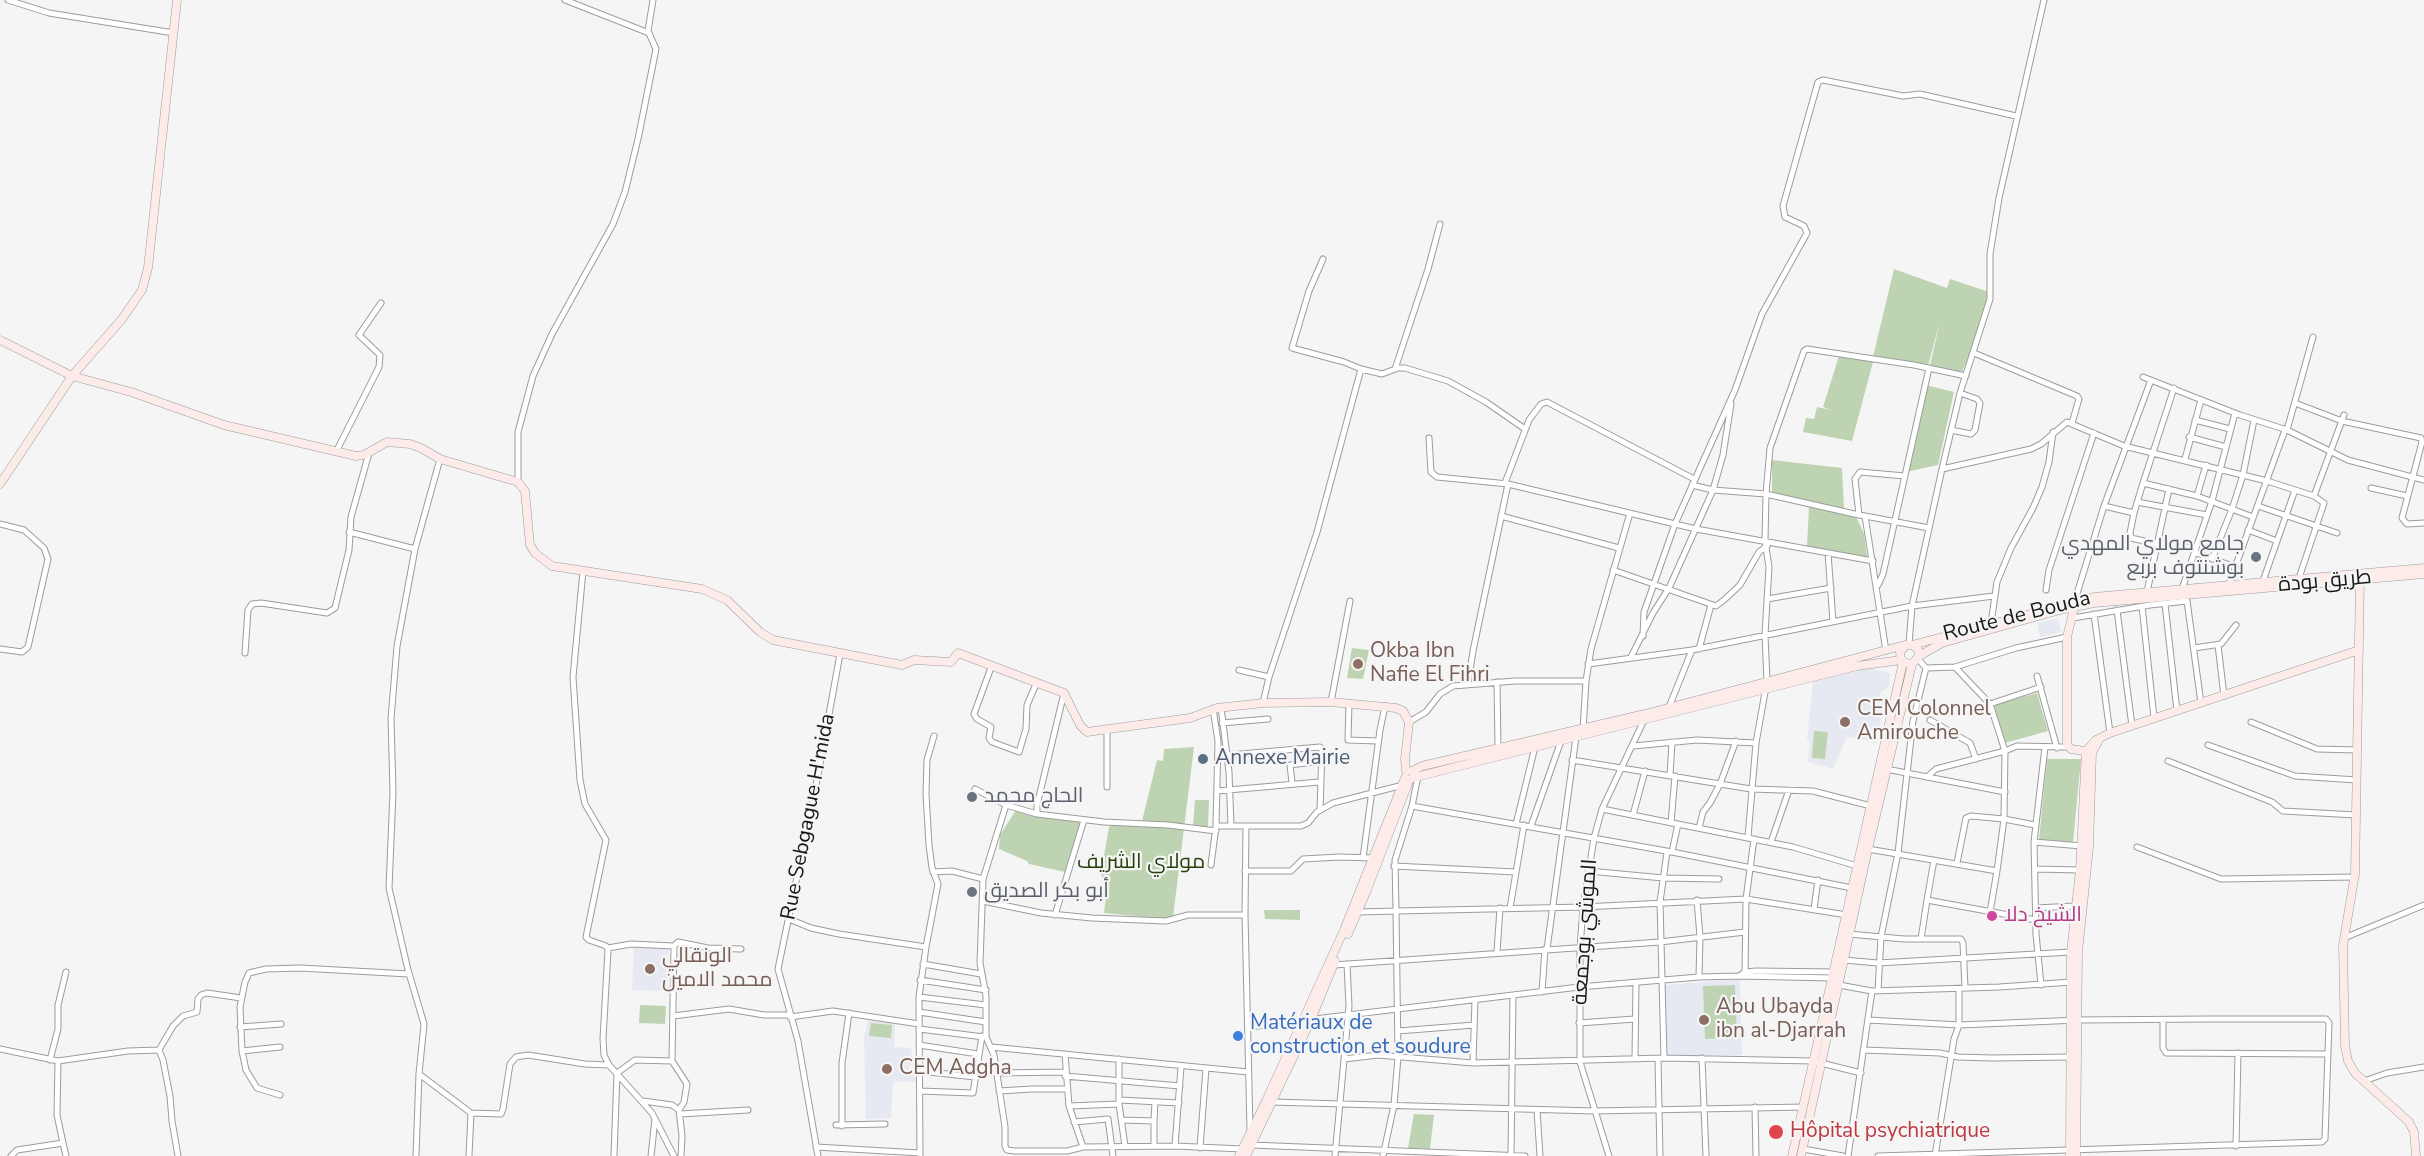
<!DOCTYPE html>
<html>
<head>
<meta charset="utf-8">
<style>
	body { margin:0 }
	canvas { display:block; background:#f5f5f6 }
</style>
</head>
<body>
<canvas width="2424" height="1156"></canvas>
<script>
const c = document.querySelector('canvas').getContext('2d');
c.lineJoin = 'round';
function fill(path, color) {
  c.fillStyle = color;
  c.fill(path, 'evenodd');
}
function toPath(rows) {
  const path = new Path2D();
  for (const r of rows) {
    path.moveTo(r[0], r[1]);
    for (let i = 2; i < r.length; i += 2) path.lineTo(r[i], r[i + 1]);
  }
  return path;
}
function strokePath(path, color, width, dash) {
  c.strokeStyle = color;
  c.lineWidth = width;
  c.lineCap = dash ? 'butt' : 'round';
  c.setLineDash(dash || []);
  c.stroke(path);
}
function drawText(font, color, halo, rows, align = 'center') {
  c.font = font + ' "Nunito Sans",Cairo,sans-serif';
  c.lineWidth = 4.5;
  c.setLineDash([]);
  c.textBaseline = 'middle';
  c.strokeStyle = halo;
  c.fillStyle = color;
  for (const [text, x, y, turn = 0] of rows) {
    c.save();
    c.translate(x, y);
    c.rotate((+turn || 0) * Math.PI / 180);
    c.textAlign = isNaN(turn) ? turn : align;
    if (halo) c.strokeText(text, 0, 0);
    c.fillText(text, 0, 0);
    c.restore();
  }
}
const built = toPath([
	[2058,618,2061,632,2040,637,2037,623],
	[1864,666,1891,674,1888,688,1881,692,1878,706,1884,707,1876,742,1847,737,1833,769,1808,762,1810,741,1807,739,1813,681],
	[634,947,668,948,667,991,632,990],
	[1740,979,1742,1055,1667,1055,1666,985],
	[868,1020,895,1023,894,1047,911,1048,913,1065,909,1065,910,1074,915,1076,916,1082,893,1081,891,1118,866,1119,864,1038]
]);
const green = toPath([
	[1894,269,1947,288,1950,279,1989,292,1979,331,1961,374,1930,366,1940,321,1928,366,1873,357],
	[1839,356,1873,362,1852,441,1803,432,1806,418,1814,419,1817,407,1832,410,1823,407],
	[1926,385,1954,392,1938,465,1906,472],
	[1772,460,1842,468,1844,509,1772,494],
	[1809,506,1856,516,1864,534,1867,557,1807,547],
	[1352,648,1369,650,1363,679,1347,678],
	[2037,693,2048,731,2005,743,1994,705],
	[1814,731,1828,732,1825,759,1812,758],
	[1194,747,1173,917,1166,919,1104,913,1106,896,1101,873,1109,827,1113,825,1142,821,1157,760,1163,761,1164,749],
	[2047,759,2081,759,2073,843,2039,840],
	[1195,800,1209,800,1208,827,1193,827],
	[1016,810,1075,819,1081,822,1065,872,1029,864,1027,861,999,849,1000,835],
	[1264,910,1300,910,1300,920,1265,919],
	[1735,985,1737,1038,1705,1039,1703,986],
	[640,1005,666,1006,665,1024,639,1023],
	[871,1023,892,1025,891,1038,869,1036],
	[1414,1114,1434,1115,1430,1149,1408,1148]
]);
const street = toPath([
	[8,0,49,13,174,33],
	[565,0,649,33],
	[1323,259,1309,291,1292,348,1344,362,1361,369],
	[1974,353,2077,396,2079,399,2072,423],
	[1395,369,1428,269,1440,224],
	[2143,377,2240,415,2287,430,2348,460,2424,480],
	[2174,388,2143,483,2197,496,2253,517],
	[2295,403,2342,421,2421,438,2422,442,2402,518,2407,524,2424,523],
	[2195,420,2230,429],
	[1951,430,1971,434,1975,430,1980,403,1977,399,1960,393],
	[2287,430,2313,337],
	[2189,437,2226,447],
	[1429,438,1431,472,1437,477,1508,484,1696,529,1873,561],
	[337,450,379,367,380,355,359,335,381,303],
	[2185,459,2201,400],
	[1942,469,2031,449,2041,444,2067,422,2124,446,2267,481,2314,496,2324,503,2299,578],
	[518,482,518,432,533,376,552,334,613,224,625,192,638,139,656,49,648,31,653,0],
	[1505,483,1529,420,1541,404,1547,402,1694,479],
	[2143,483,2134,513,2130,533,2131,538,2157,544,2195,548],
	[1692,485,1713,490,1766,494,1770,448,1804,351,1807,349,1914,365,1966,376],
	[2371,488,2407,496],
	[2197,496,2206,465],
	[2314,496,2344,415],
	[2137,502,2207,515],
	[2104,506,2134,513],
	[2258,506,2337,533],
	[1501,516,1619,548],
	[1865,516,1929,528],
	[0,524,24,530,44,548,48,559,28,647,22,652,0,649],
	[2248,530,2277,541],
	[349,532,415,549],
	[2194,552,2235,567],
	[1828,553,1833,622],
	[2212,559,2232,509,2243,475,2254,420],
	[1613,570,1716,606,1724,600,1740,585,1759,552,1767,546],
	[583,571,573,677,580,780,585,804,606,840,586,937,589,940,606,946,608,950,603,1039,604,1055,609,1065,652,1113,674,1156],
	[2263,581,2295,490],
	[2229,584,2285,430],
	[1878,585,1883,574,1929,368],
	[2182,589,2212,501,2235,413],
	[2046,590,2049,570,2094,433],
	[2147,592,2169,489],
	[1767,599,1831,588],
	[2075,600,2104,506,2151,380],
	[2165,604,2177,711],
	[2142,606,2154,718],
	[2117,610,2132,726],
	[2094,614,2110,733],
	[2073,618,2150,605,2187,601,2201,703],
	[1991,623,1997,582,2011,548,2033,508,2042,487,2049,462,2053,432],
	[1643,636,1644,612,1675,524,1735,390,1762,314,1807,233,1804,226,1785,217,1783,206,1818,82,1823,80,1903,96,1920,94,2016,116],
	[1909,644,1912,606,1942,469,1960,393,1990,299,1990,254,1999,198,2044,0],
	[2218,645,2224,696],
	[2194,648,2221,644,2236,625],
	[1699,649,1711,605],
	[1886,651,1865,516,1859,515,1855,479,1860,472,1905,476],
	[245,653,248,610,252,604,261,603,327,613,335,608,349,550,351,517,369,453],
	[1631,657,1653,613,1669,588,1713,490,1723,455,1731,404],
	[1918,659,1926,668,1955,667,1990,704],
	[1588,664,1692,650,1912,606,1994,596],
	[992,665,974,714,977,719,991,727,989,738,992,742,1019,752,1026,729,1027,705,1037,682],
	[1955,667,2016,648,2067,637],
	[1239,670,1269,677],
	[2037,676,2057,748],
	[1497,682,1498,748],
	[1468,684,1473,651,1508,484],
	[1331,702,1350,601],
	[1263,703,1269,677,1317,532,1361,369,1382,374,1398,368,1405,368,1448,381,1486,402,1525,429],
	[1349,703,1348,740,1378,741],
	[1221,707,1229,772,1231,826],
	[1669,707,1692,650],
	[1930,720,1970,743,1976,759],
	[1409,722,1426,712,1440,694,1453,686,1515,681,1586,681],
	[2251,722,2317,749,2357,750],
	[1222,723,1268,719],
	[1107,729,1107,787],
	[1583,730,1586,681,1591,649,1630,513],
	[2208,745,2295,776,2357,780],
	[1633,746,1697,740,1756,743],
	[1218,756,1320,747,1322,750,1320,810],
	[1572,760,1751,789,1813,791,1871,806],
	[2168,761,2272,802,2283,811,2356,815],
	[1886,769,2005,792],
	[1670,775,1672,742],
	[1418,776,1412,806,1395,860,1396,911,1583,907,1746,899,1847,915],
	[1927,777,1936,769,2005,751,2017,746,2068,747],
	[1292,783,1290,765,1321,761],
	[975,789,1006,805,1037,814,1104,822,1168,825,1216,831],
	[1217,791,1319,782],
	[1006,805,983,879,980,963,986,996,986,1037,994,1055,1005,1127,1005,1146,1007,1150,1015,1151,1067,1151,1083,1147],
	[1412,806,1672,852,1852,888],
	[1602,809,1793,847,1857,866],
	[1037,814,1037,805,1064,693],
	[1633,815,1645,771],
	[1671,823,1675,776],
	[1516,824,1535,747],
	[1216,826,1301,826,1308,823,1317,812,1333,803,1403,785],
	[1246,826,1245,915,1250,1130],
	[1531,826,1561,741],
	[1699,828,1703,812,1710,803,1720,784,1736,741],
	[1748,837,1756,743,1767,681,1765,635,1769,567,1765,541,1766,494,1859,515],
	[1771,842,1789,790],
	[2034,842,2082,846],
	[2137,847,2221,879,2355,877],
	[1868,849,1997,871,2004,819,2035,825],
	[1672,852,1678,824],
	[1363,858,1380,730,1385,706],
	[1957,863,1966,818,1971,816,2004,819,2005,751,1990,704,2041,687],
	[1211,865,1216,826,1218,741,1213,709],
	[1394,866,1516,872],
	[2036,869,2080,870],
	[1245,871,1291,871,1303,859,1339,857,1374,858],
	[1589,871,1663,878,1719,879],
	[933,872,952,871,983,879],
	[1697,900,1700,937,1699,977],
	[1927,900,1934,860],
	[983,901,1041,913,1092,918,1166,921,1188,915,1245,915],
	[1510,908,1524,825],
	[2036,908,2075,906],
	[1814,909,1818,880],
	[1358,912,1396,911,1398,1057,1394,1105,1383,1156],
	[1990,912,1997,871],
	[1055,915,1084,820],
	[789,919,811,928,839,934,926,947],
	[1849,934,1904,939,1961,939,1963,943,1965,988],
	[2344,938,2424,905],
	[1921,939,1927,900,2036,920],
	[674,946,672,1061,687,1084,684,1102,679,1110],
	[608,948,631,944,674,946,678,942,708,948,741,949],
	[1547,949,1576,737],
	[1497,952,1500,908],
	[1844,960,1878,963,2071,952],
	[923,964,981,974],
	[1334,965,1660,942,1745,932],
	[1745,975,1746,899,1754,839],
	[1833,978,1739,976,1745,972,1756,971,1836,972],
	[920,980,986,990],
	[1839,985,1872,991,1848,1156],
	[2041,985,2036,934,2034,842,2045,747],
	[1872,991,1999,987,2072,982],
	[1878,991,1881,937,1898,853,1913,721,1926,668],
	[1542,992,1545,949],
	[919,997,986,1005],
	[919,1012,986,1022],
	[673,1016,729,1009,764,1015,789,1015],
	[790,1017,833,1011,919,1024],
	[1868,1020,1959,1025,2079,1020,2209,1019,2326,1019,2329,1023,2325,1139,2322,1142,1878,1156],
	[2163,1020,2163,1048,2166,1053,2328,1054],
	[1579,1023,1635,1019],
	[240,1027,281,1024],
	[1249,1027,1579,987,1699,977,1739,976],
	[919,1029,984,1037],
	[1398,1031,1474,1025],
	[919,1045,978,1054],
	[991,1047,1248,1072],
	[0,1049,58,1061,128,1051,159,1050,163,1060,170,1096,172,1121,178,1156],
	[159,1050,173,1026,183,1016,197,1012,198,999,201,995,207,993,241,998],
	[1864,1050,1940,1053,1958,1057,1992,1058,2071,1057],
	[242,1051,280,1047],
	[1065,1054,1069,1106,1083,1147,1175,1146,1243,1149],
	[1635,1058,1636,982],
	[1664,1058,1660,902,1667,852],
	[1702,1058,1706,1156],
	[1119,1059,1119,1104,1125,1146],
	[1344,1059,1378,1055,1473,1063,1664,1058,1813,1061,1861,1073],
	[1658,1059,1660,1156],
	[50,1060,58,1029,58,1005,66,972],
	[58,1061,57,1115,63,1143],
	[1473,1063,1475,1000],
	[920,1071,975,1077],
	[617,1073,635,1060,672,1061],
	[996,1073,1065,1072],
	[419,1074,471,1113,469,1156],
	[1065,1076,1180,1086],
	[2364,1081,2387,1073,2424,1067],
	[920,1091,973,1093,982,1036],
	[999,1091,1032,1089,1066,1089],
	[280,1095,257,1088,246,1070,242,1051,240,1007,245,982,249,973,266,969,300,968,409,974],
	[1120,1100,1179,1103],
	[643,1101,672,1105,679,1110,682,1136,681,1156],
	[1271,1102,1594,1111,1804,1107],
	[1069,1106,1119,1104],
	[1755,1107,1756,1156],
	[1537,1110,1540,1156],
	[471,1113,501,1114,503,1109,510,1064,516,1057,528,1055,585,1064,609,1065],
	[680,1114,748,1110],
	[1122,1120,1154,1121,1155,1102],
	[1154,1121,1154,1146],
	[1074,1122,1108,1119,1113,1156],
	[836,1125,885,1124],
	[842,1126,842,1063,849,1013],
	[1251,1145,1525,1156],
	[1175,1146,1181,1067],
	[2236,1146,2238,1053],
	[816,1147,920,1153],
	[1200,1148,1206,1068],
	[1803,1149,1843,1156],
	[11,1156,17,1150,63,1143,66,1156],
	[416,1156,419,1074,424,1024,408,970,389,888,393,792,391,719,397,646,415,549,440,459],
	[614,1156,617,1074],
	[651,1156,655,1119],
	[818,1156,798,1041,778,969,818,775,840,654],
	[920,1156,919,997,926,947,938,884,932,868,929,845,926,794,927,760,934,736],
	[1335,1156,1349,1006,1347,964],
	[1511,1156,1513,995],
	[1609,1156,1580,1062,1580,948,1583,907,1594,838,1602,809,1645,718],
	[1935,1156,1954,1039,1959,1025,1959,989]
]);
const secondary = toPath([
	[0,340,72,376,131,392,224,425,356,456,364,455,387,442,410,444,421,448,440,459,518,482,525,491,530,545,535,553,552,566,702,589,727,600,760,632,773,640,902,665,914,660,951,662,958,653,1064,693,1080,725,1087,732,1190,718,1217,708,1263,703,1331,702,1396,708,1403,711,1409,722,1405,759,1406,771],
	[0,484,72,376,122,319,142,290,148,268,177,0],
	[2360,579,2355,874,2343,945,2345,1046,2348,1061,2355,1073,2409,1122,2414,1132,2416,1156],
	[2075,604,2067,637,2067,745,2071,749,2091,752],
	[1912,645,2094,597,2424,568],
	[1919,656,1942,643,2060,610,2094,603,2424,574],
	[1412,771,1422,766,1645,714,1905,645],
	[1412,778,1857,666,1901,660,1906,663,1912,664,1919,656,1918,649,1912,645,1906,645,1900,652,1901,660],
	[1348,934,1367,890,1409,781],
	[1239,1156,1266,1101,1344,930,1405,778],
	[1246,1156,1311,1020,1335,961],
	[1792,1156,1903,662],
	[1801,1156,1868,849,1912,664],
	[2070,1156,2071,952,2080,870,2086,751,2096,740,2110,733,2359,650],
	[2076,1156,2078,952,2089,847,2092,752,2098,742]
]);
const markers = [
	[2256,557,6,"#6b7280"],
	[1358,664,6,"#8d6e63"],
	[1845,722,6,"#8d6e63"],
	[1203,759,6,"#5c6f8a"],
	[972,797,6,"#6b7280"],
	[972,892,6,"#6b7280"],
	[1992,916,6,"#d1479c"],
	[650,969,6,"#8d6e63"],
	[1704,1020,6,"#8d6e63"],
	[1238,1036,6,"#3f7fe0"],
	[887,1069,6,"#8d6e63"],
	[1776,1132,8,"#e0444e"]
];
const worshipNames = [
	["جامع مولاي المهدي",2244,545,"right"],
	["بوشنتوف بربع",2244,569,"right"],
	["الحاج محمد",984,797],
	["أبو بكر الصديق",984,892]
];
const streetNames = [
	["طريق بودة",2325,582,-5],
	["Route de Bouda",2017,617,-14],
	["Rue Sebgague H'mida",809,817,-79],
	["الموشي بوجمعة",1586,932,-86]
];
const educationNames = [
	["Okba Ibn",1370,652],
	["Nafie El Fihri",1370,676],
	["CEM Colonnel",1857,710],
	["Amirouche",1857,734],
	["الونقالي",662,957],
	["محمد الامين",662,981],
	["Abu Ubayda",1716,1008],
	["ibn al-Djarrah",1716,1032],
	["CEM Adgha",899,1069]
];
const serviceNames = [
	["Annexe Mairie",1215,759]
];
const parkNames = [
	["مولاي الشريف",1141,863]
];
const hotelNames = [
	["الشيخ دلا",2004,916]
];
const shopNames = [
	["Matériaux de",1250,1024],
	["construction et soudure",1250,1048]
];
const healthNames = [
	["Hôpital psychiatrique",1790,1132]
];
fill(built, '#e7e9f2');
fill(green, '#bed3b1');
strokePath(street, '#9c9c9d', 7);
strokePath(secondary, '#9c9c9d', 9);
strokePath(street, '#fff', 5);
strokePath(secondary, '#fdebe9', 8);
for (const [x, y, r, color] of markers) {
  const dot = new Path2D();
  dot.arc(x, y, r, 0, 2 * Math.PI);
  c.fillStyle = color;
  c.fill(dot);
  strokePath(dot, '#f5f5f6', 2);
}
drawText('21px', '#5b616d', '#f5f5f6', worshipNames, 'left');
drawText('21px', '#171717', '#f5f5f6', streetNames);
drawText('21px', '#785e54', '#f5f5f6', educationNames, 'left');
drawText('21px', '#4e5e75', '#f5f5f6', serviceNames, 'left');
drawText('21px', '#26410c', '#f5f5f6', parkNames);
drawText('21px', '#b23c85', '#f5f5f6', hotelNames, 'left');
drawText('21px', '#366cbe', '#f5f5f6', shopNames, 'left');
drawText('21px', '#be3a42', '#f5f5f6', healthNames, 'left');
</script>
</body>
</html>
